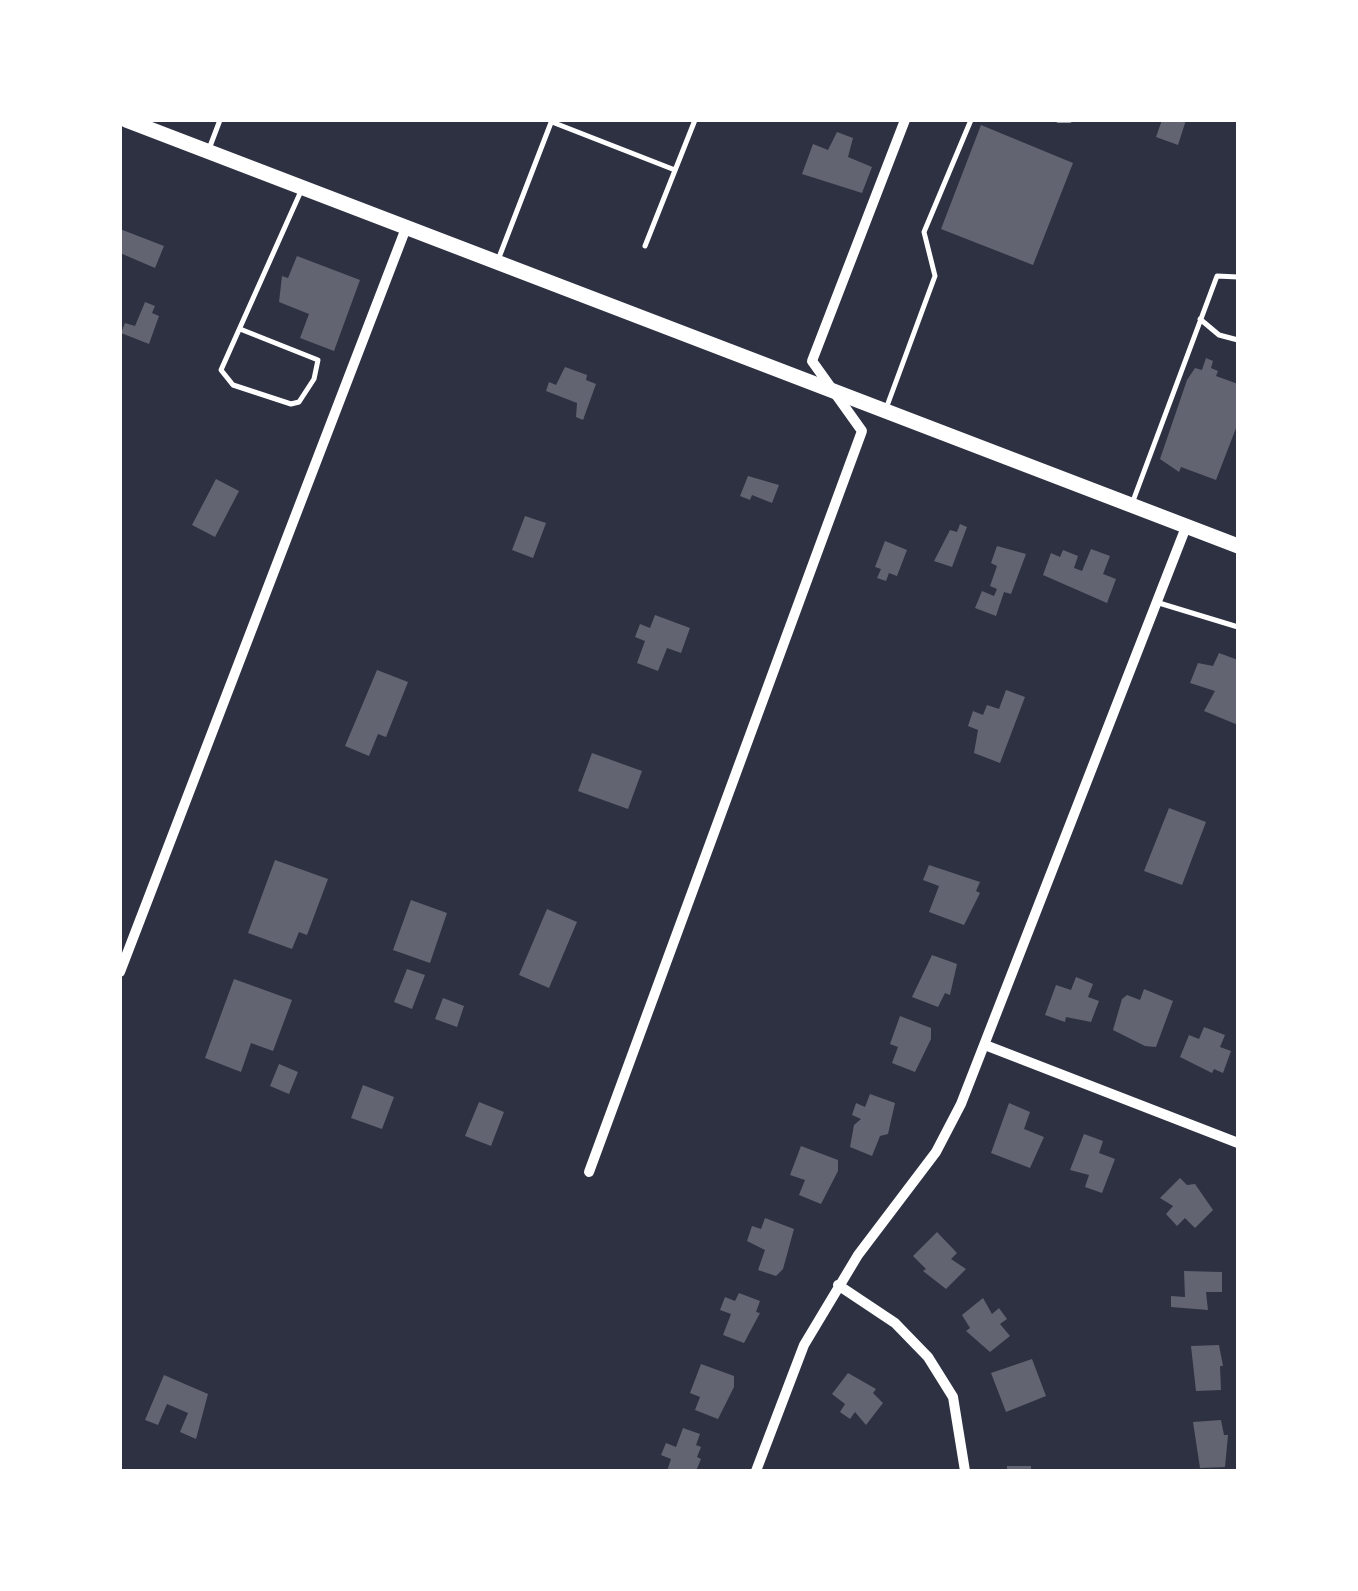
<!DOCTYPE html>
<html>
<head>
<meta charset="utf-8">
<style>
	body { margin:0 }
	#map { position:relative; width:1358px; height:1591px; overflow:hidden; background:#2d3142; font-family:Raleway,sans-serif }
	canvas { display:block }
	.frame { position:absolute; inset:0; border:122px solid #fff; pointer-events:none }
</style>
</head>
<body>
<div id="map">
<canvas width="1358" height="1591"></canvas>
<div class="frame"></div>
</div>
<script>
const c = document.querySelector('canvas').getContext('2d');
c.lineJoin = 'round';
function fill(path, color) {
  c.fillStyle = color;
  c.fill(path, 'evenodd');
}
function toPath(rows) {
  const path = new Path2D();
  for (const r of rows) {
    path.moveTo(r[0], r[1]);
    for (let i = 2; i < r.length; i += 2) path.lineTo(r[i], r[i + 1]);
  }
  return path;
}
function strokePath(path, color, width, dash) {
  c.strokeStyle = color;
  c.lineWidth = width;
  c.lineCap = dash ? 'butt' : 'round';
  c.setLineDash(dash || []);
  c.stroke(path);
}
const building = toPath([
	[1162,120,1186,120,1178,145,1156,137],
	[981,125,1073,163,1033,265,941,229],
	[837,132,853,138,848,157,872,167,862,193,802,174,813,144,828,150],
	[120,229,164,246,155,268,120,253],
	[297,256,360,280,334,351,300,338,309,314,279,302,282,276,288,278],
	[145,302,155,306,152,313,159,316,149,344,121,333,125,323,135,326],
	[1206,358,1213,361,1211,368,1218,371,1216,376,1238,384,1238,423,1216,480,1181,467,1179,472,1160,459,1187,380,1195,368,1202,370],
	[565,367,587,375,586,380,596,384,583,420,576,417,577,403,546,391,549,382,556,385],
	[748,476,779,485,772,503,752,495,750,500,740,496],
	[216,479,239,491,215,537,192,525],
	[525,516,546,523,533,558,512,550],
	[960,524,967,527,952,567,934,561,950,530,957,532],
	[885,541,907,550,897,576,889,573,886,581,877,578,881,569,875,567],
	[997,546,1026,554,1011,594,1004,592,996,616,975,608,982,591,994,596,997,589,990,586,997,566,991,563],
	[1091,549,1110,556,1103,574,1116,579,1107,603,1043,575,1051,553,1060,557,1063,550,1078,556,1074,568,1082,571],
	[655,615,690,628,681,653,667,648,658,671,637,663,645,641,635,637,640,624,650,628],
	[1219,653,1238,660,1238,725,1204,711,1215,691,1190,683,1198,663,1213,666],
	[377,670,408,682,386,737,378,734,369,756,345,746],
	[1006,690,1025,697,1000,763,974,753,978,730,968,726,973,711,983,715,987,705,999,709],
	[592,753,642,771,628,809,578,791],
	[1169,808,1206,822,1182,885,1144,871],
	[275,860,328,879,307,935,299,932,292,949,248,933],
	[929,865,980,882,976,891,980,893,964,925,929,912,939,886,923,880],
	[411,900,447,913,430,963,393,950],
	[547,909,577,922,549,988,519,975],
	[932,955,957,964,950,995,945,993,938,1007,912,997],
	[407,969,425,975,412,1009,394,1002],
	[1076,977,1093,984,1088,997,1099,1001,1091,1022,1066,1017,1065,1022,1045,1015,1056,985,1071,990],
	[234,979,292,1000,273,1051,251,1043,241,1072,205,1058],
	[1144,989,1173,1001,1156,1047,1145,1046,1113,1030,1122,999,1127,995,1140,1000],
	[443,998,464,1006,457,1027,435,1019],
	[900,1016,931,1028,931,1039,915,1072,892,1063,898,1047,890,1044],
	[1204,1027,1225,1035,1220,1047,1231,1051,1223,1073,1214,1069,1212,1073,1180,1057,1189,1035,1199,1039],
	[279,1064,298,1072,289,1094,270,1086],
	[363,1085,394,1097,382,1129,351,1118],
	[870,1094,895,1103,888,1134,880,1136,872,1156,850,1147,854,1125,861,1119,852,1115,856,1103,865,1107],
	[479,1102,504,1112,491,1146,465,1136],
	[1009,1103,1030,1112,1024,1129,1044,1137,1030,1168,991,1153],
	[1084,1134,1103,1141,1099,1153,1115,1159,1102,1193,1085,1187,1089,1175,1070,1170],
	[801,1146,838,1160,838,1171,821,1204,799,1195,805,1180,790,1175],
	[1180,1178,1187,1185,1195,1184,1213,1210,1195,1228,1185,1218,1177,1226,1166,1214,1173,1206,1160,1198],
	[765,1218,794,1229,783,1269,776,1276,758,1270,765,1250,747,1241,752,1226,761,1229],
	[937,1232,957,1253,951,1259,966,1269,946,1289,923,1271,926,1269,913,1256],
	[1184,1271,1222,1272,1222,1292,1206,1292,1208,1310,1171,1307,1171,1296,1185,1297],
	[739,1293,760,1301,756,1312,760,1313,744,1343,723,1335,731,1314,720,1310,725,1297,735,1301],
	[983,1298,992,1314,999,1308,1007,1319,1000,1324,1010,1336,990,1352,966,1331,970,1328,962,1315],
	[1219,1345,1223,1366,1220,1366,1221,1390,1196,1391,1191,1346],
	[1032,1359,1046,1396,1006,1412,991,1373],
	[701,1364,734,1376,734,1387,718,1419,695,1410,700,1397,690,1393],
	[848,1373,876,1389,873,1393,883,1403,866,1425,855,1412,850,1419,840,1412,845,1404,832,1394],
	[164,1375,208,1394,196,1439,180,1432,188,1413,167,1404,158,1425,145,1420],
	[1221,1420,1224,1435,1228,1435,1225,1467,1200,1468,1193,1422],
	[683,1428,700,1434,696,1445,701,1447,697,1457,701,1459,696,1471,667,1471,671,1459,661,1455,666,1443,676,1447],
	[1007,1466,1031,1466,1031,1471,1007,1471]
]);
const service = toPath([
	[1058,120,1070,120],
	[552,122,675,170],
	[209,149,220,120],
	[645,246,695,120],
	[498,260,552,120],
	[1200,319,1219,335,1238,340],
	[240,329,318,360,314,379,299,402,291,404,233,385,221,370,301,191],
	[887,406,935,276,924,232,971,120],
	[1133,501,1217,276,1238,277],
	[1159,603,1238,627]
]);
const minor = toPath([
	[120,972,406,228],
	[985,1045,1238,1143],
	[589,1172,862,431,812,361,905,120],
	[838,1285,895,1323,928,1357,953,1397,965,1471],
	[756,1471,804,1345,858,1255,936,1152,961,1104,1186,527]
]);
const secondary = toPath([
	[126,120,1238,546]
]);
fill(building, '#626471');
strokePath(service, '#fff', 5);
strokePath(minor, '#fff', 10);
strokePath(secondary, '#fff', 15);
</script>
</body>
</html>
